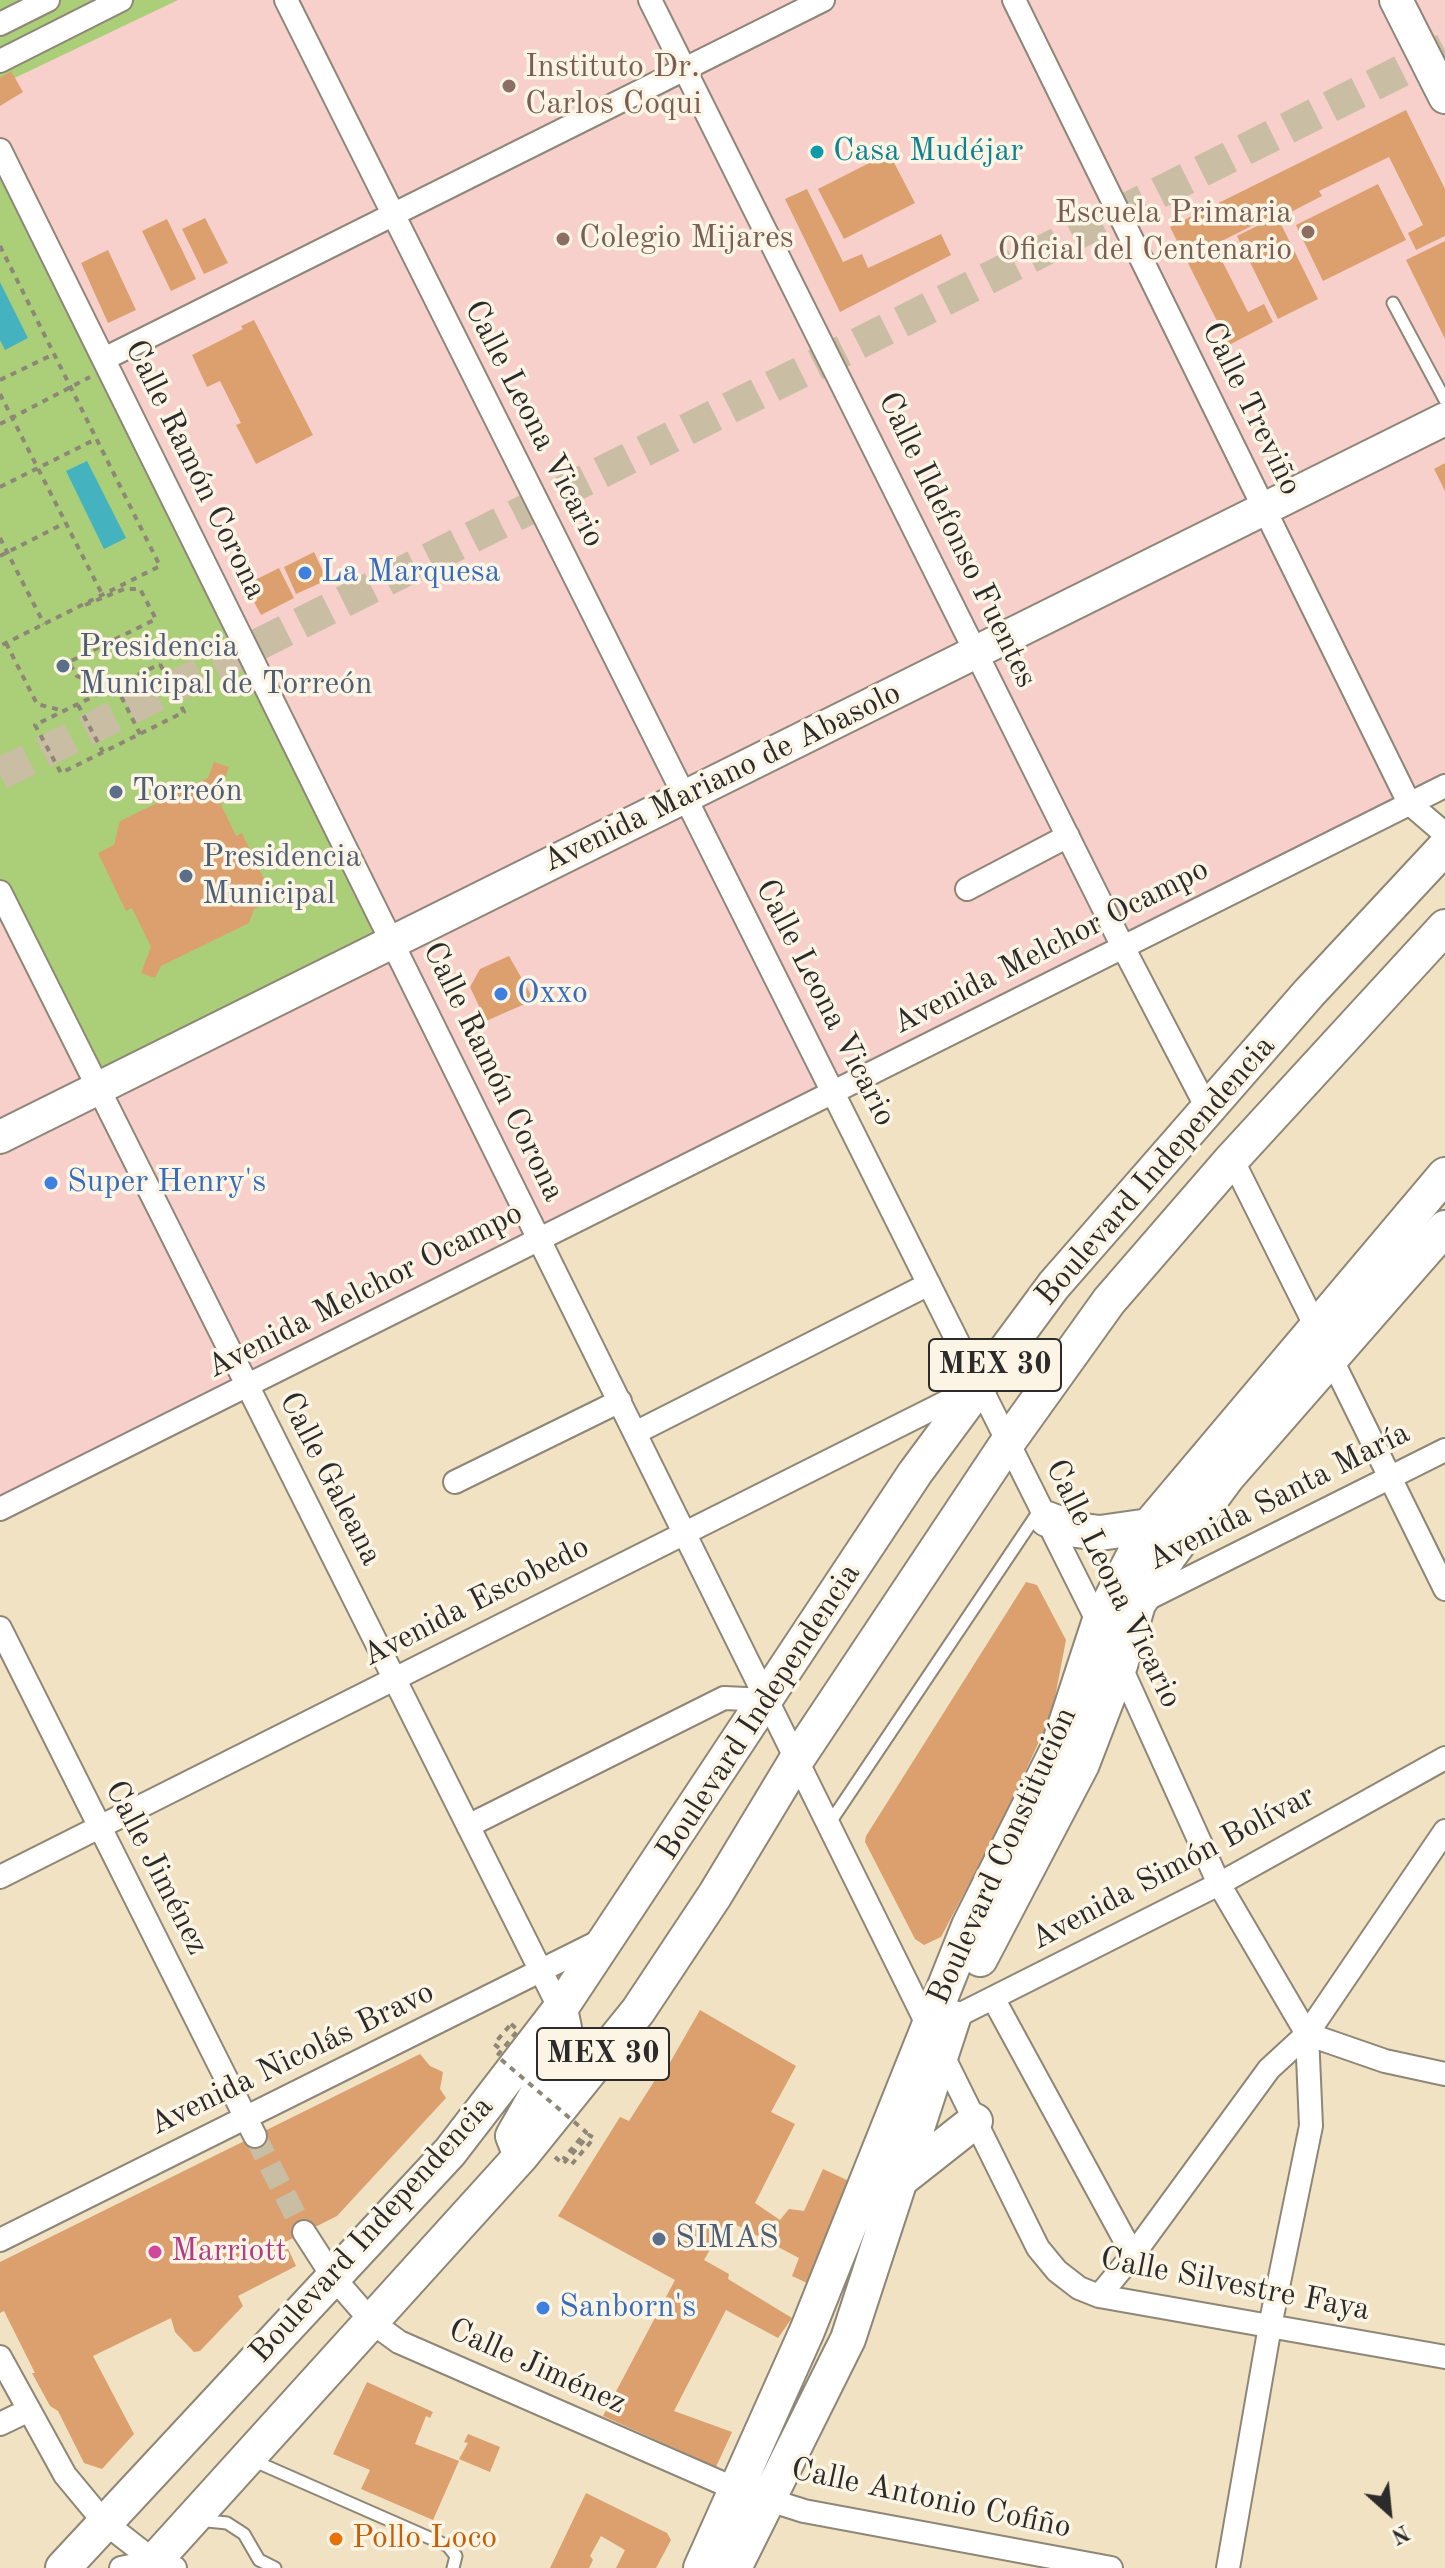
<!DOCTYPE html>
<html>
<head>
<meta charset="utf-8">
<style>
	body { margin:0 }
	#map { position:relative; width:1445px; height:2568px; overflow:hidden; background:#f0e2c2; font-family:"Old Standard TT",serif }
	canvas { display:block }
	.north { position:absolute; left:1349px; top:2472px; width:80px; height:80px; -webkit-text-stroke:6px #fcf5e5; paint-order:stroke; rotate:153deg; font-size:22px; font-weight:700; line-height:32px; text-align:center; color:#2b2b2b }
	.north::after { content:''; display:block; margin:auto; width:28px; height:36px; background:#2b2b2b; clip-path:polygon(50% 0,100% 100%,50% 72%,0 100%) }
</style>
</head>
<body>
<div id="map">
<canvas width="1445" height="2568"></canvas>
<div class="north">N</div>
</div>
<script>
const c = document.querySelector('canvas').getContext('2d');
c.lineJoin = 'round';
function fill(path, color) {
  c.fillStyle = color;
  c.fill(path, 'evenodd');
}
function toPath(rows) {
  const path = new Path2D();
  for (const r of rows) {
    path.moveTo(r[0], r[1]);
    for (let i = 2; i < r.length; i += 2) path.lineTo(r[i], r[i + 1]);
  }
  return path;
}
function strokePath(path, color, width, dash) {
  c.strokeStyle = color;
  c.lineWidth = width;
  c.lineCap = dash ? 'butt' : 'round';
  c.setLineDash(dash || []);
  c.stroke(path);
}
function drawText(font, color, halo, rows, align = 'center') {
  c.font = font + ' "Old Standard TT",serif';
  c.lineWidth = 7;
  c.setLineDash([]);
  c.textBaseline = 'middle';
  c.strokeStyle = halo;
  c.fillStyle = color;
  for (const [text, x, y, turn = 0] of rows) {
    c.save();
    c.translate(x, y);
    c.rotate((+turn || 0) * Math.PI / 180);
    c.textAlign = isNaN(turn) ? turn : align;
    if (halo) c.strokeText(text, 0, 0);
    c.fillText(text, 0, 0);
    c.restore();
  }
}
const built = toPath([
	[0,0,1445,0,1445,779,0,1502]
]);
const green = toPath([
	[0,0,178,0,0,85],
	[0,150,391,940,97,1088,0,896]
]);
const water = toPath([
	[0,282,28,338,5,350,0,340],
	[87,461,126,538,104,549,66,471]
]);
const building = toPath([
	[11,71,23,92,0,106,0,78],
	[1406,110,1445,189,1445,236,1416,250,1408,233,1423,225,1389,157,1319,191,1322,196,1285,215,1283,210,1214,245,1248,312,1264,304,1273,322,1229,345,1170,227],
	[889,153,915,203,844,239,818,189],
	[1378,184,1406,240,1323,281,1296,225],
	[807,189,843,262,862,254,868,268,941,234,951,255,840,312,785,199],
	[1277,216,1318,299,1278,319,1237,236],
	[205,218,228,263,204,274,182,229],
	[167,219,196,279,171,291,142,231],
	[1445,241,1445,339,1406,260],
	[108,250,136,310,108,323,81,263],
	[254,320,313,435,256,464,236,425,241,423,220,381,207,387,192,355,243,329,241,326],
	[1445,463,1445,491,1434,469],
	[314,552,327,580,296,594,284,567],
	[279,568,294,598,261,615,245,585],
	[214,762,229,767,218,798,236,836,242,833,274,900,254,909,249,923,161,966,155,978,141,973,151,947,132,908,126,911,98,853,114,845,120,821,208,778],
	[509,956,534,1000,486,1021,470,987,480,969],
	[1026,1582,1037,1585,1066,1640,1052,1713,1005,1816,941,1937,924,1945,915,1939,865,1842,866,1836],
	[700,2010,796,2066,771,2112,795,2124,755,2203,780,2220,789,2209,804,2211,823,2169,849,2181,809,2284,792,2276,799,2258,727,2220,704,2260,729,2274,728,2279,792,2318,778,2338,726,2310,674,2411,732,2432,716,2467,603,2416,675,2280,558,2216,620,2117,629,2121,655,2080,660,2080],
	[420,2054,430,2066,443,2072,440,2089,446,2098,337,2216,285,2242,296,2266,238,2296,243,2306,200,2351,194,2352,175,2332,171,2318,93,2356,134,2434,102,2469,84,2463,58,2411,50,2406,32,2373,35,2373,4,2311,0,2313,0,2262],
	[367,2382,433,2412,430,2418,426,2416,415,2444,459,2461,433,2520,361,2489,370,2470,333,2454],
	[468,2434,500,2447,490,2472,459,2459,468,2443,464,2442],
	[586,2493,667,2533,671,2540,656,2568,616,2568,625,2550,601,2536,590,2556,593,2560,589,2568,550,2568]
]);
const streetTunnel = toPath([
	[255,2136,304,2232]
]);
const secondaryTunnel = toPath([
	[0,774,1445,49]
]);
const path = toPath([
	[0,246,160,566,0,646],
	[0,380,54,354],
	[0,394,102,594],
	[0,424,90,377],
	[0,487,96,439],
	[0,538,44,624],
	[0,556,65,523],
	[85,605,124,589,140,589,156,619,69,662,77,676,108,689],
	[6,643,37,704,64,711],
	[160,664,184,712,61,773,35,725,160,664],
	[116,686,140,734],
	[78,705,103,752],
	[499,2048,494,2044,511,2024],
	[555,2157,563,2164,589,2135,594,2138,572,2164]
]);
const lane = toPath([
	[1393,303,1445,400],
	[829,1824,1039,1511],
	[252,2460,448,2546,456,2556,453,2568],
	[198,2520,227,2523,244,2534,259,2560,275,2568]
]);
const street = toPath([
	[286,0,1102,1630],
	[650,0,1123,947,1207,1108],
	[1014,0,1409,803,1445,834],
	[0,24,48,0],
	[0,61,121,0],
	[0,150,1038,2248,1057,2271,1079,2288,1099,2296,1445,2357],
	[104,359,823,0],
	[967,889,1068,836],
	[0,892,560,2009],
	[1232,1159,1315,1325],
	[1332,1360,1445,1589],
	[635,1433,929,1284],
	[455,1482,620,1401],
	[0,1509,1445,786],
	[1143,1601,1445,1450],
	[0,1628,255,2136],
	[1118,1661,1219,1884,1307,2034,1311,2126,1270,2326,1228,2568],
	[468,1826,724,1698,768,1700],
	[0,1877,972,1389],
	[993,1998,1133,2255],
	[941,2024,1219,1884,1445,1758],
	[1307,2034,1385,2061,1445,2074],
	[304,2232,333,2277,373,2323,399,2342,738,2490,804,2511,1111,2568],
	[0,2240,604,1939],
	[1099,2296,1133,2255,1269,2069,1307,2034,1445,1831],
	[0,2357,65,2475,104,2522,154,2561,175,2568],
	[0,2424,27,2411],
	[121,2568,154,2561]
]);
const secondary = toPath([
	[1396,0,1445,97],
	[0,1137,1445,419]
]);
const primary = toPath([
	[1047,1519,1076,1530,1100,1533,1149,1526],
	[980,1959,1082,1764,1120,1665,1138,1604,1169,1556,1228,1476,1445,1228],
	[521,2156,513,2136,560,2054,564,2028,560,2009],
	[904,2177,975,2121],
	[63,2568,450,2152,560,2009,915,1473,1054,1285,1309,993,1445,847],
	[148,2568,521,2156,638,2011,715,1895,797,1759,1008,1442,1109,1301,1232,1159,1445,927],
	[701,2568,807,2331,969,1926,1057,1751,1099,1623,1149,1526,1445,1175],
	[734,2568,848,2339,953,2018]
]);
const pathBridge = toPath([
	[511,2024,518,2030,497,2056,586,2132,564,2158,572,2164]
]);
const markers = [
	[509,86,8,"#8d6e63"],
	[817,152,8,"#0f9aa8"],
	[1308,232,8,"#8d6e63"],
	[563,239,8,"#8d6e63"],
	[305,573,8,"#3f7fe0"],
	[63,666,8,"#5c6f8a"],
	[116,792,8,"#5c6f8a"],
	[186,876,8,"#5c6f8a"],
	[501,994,8,"#3f7fe0"],
	[51,1183,8,"#3f7fe0"],
	[659,2239,8,"#5c6f8a"],
	[155,2252,8,"#d1479c"],
	[543,2308,8,"#3f7fe0"],
	[336,2539,8,"#e8710a"]
];
const shields = [
	[995,1365,132],
	[603,2054,132]
];
const shieldNames = [
	["MEX 30",995,1365],
	["MEX 30",603,2054]
];
const educationNames = [
	["Instituto Dr.",525,68],
	["Carlos Coqui",525,105],
	["Escuela Primaria",1292,214,"right"],
	["Oficial del Centenario",1292,251,"right"],
	["Colegio Mijares",579,239]
];
const cultureNames = [
	["Casa Mudéjar",833,152]
];
const streetNames = [
	["Calle Treviño",1251,409,64],
	["Calle Leona Vicario",534,424,63],
	["Calle Ramón Corona",195,470,64],
	["Calle Ildefonso Fuentes",957,540,64],
	["Avenida Mariano de Abasolo",722,778,-26],
	["Avenida Melchor Ocampo",1051,947,-27],
	["Calle Leona Vicario",825,1003,63],
	["Calle Ramón Corona",493,1072,64],
	["Boulevard Independencia",1156,1171,-49],
	["Avenida Melchor Ocampo",365,1291,-27],
	["Calle Galeana",330,1479,63],
	["Avenida Santa María",1279,1497,-27],
	["Calle Leona Vicario",1113,1584,64],
	["Avenida Escobedo",476,1602,-27],
	["Boulevard Independencia",759,1712,-57],
	["Boulevard Constitución",1003,1856,-66],
	["Calle Jiménez",156,1868,63],
	["Avenida Simón Bolívar",1173,1868,-28],
	["Avenida Nicolás Bravo",292,2059,-26],
	["Boulevard Independencia",372,2230,-48],
	["Calle Silvestre Faya",1235,2285,11],
	["Calle Jiménez",537,2367,24],
	["Calle Antonio Cofiño",931,2499,12]
];
const shopNames = [
	["La Marquesa",321,573],
	["Oxxo",517,994],
	["Super Henry's",67,1183],
	["Sanborn's",559,2308]
];
const serviceNames = [
	["Presidencia",79,648],
	["Municipal de Torreón",79,685],
	["Torreón",132,792],
	["Presidencia",202,858],
	["Municipal",202,895],
	["SIMAS",675,2239]
];
const hotelNames = [
	["Marriott",171,2252]
];
const foodNames = [
	["Pollo Loco",352,2539]
];
fill(built, '#f7d0cc');
fill(green, '#abcf78');
fill(water, '#44b3bf');
fill(building, '#dca06f');
strokePath(streetTunnel, '#c9bda4', 22, [22, 11]);
strokePath(secondaryTunnel, '#c9bda4', 32, [32, 16]);
strokePath(lane, '#8e8676', 15);
strokePath(street, '#8e8676', 26);
strokePath(secondary, '#8e8676', 36);
strokePath(primary, '#8e8676', 38);
strokePath(path, '#8e8676', 4, [6, 6]);
strokePath(lane, '#fff', 11);
strokePath(street, '#fff', 22);
strokePath(secondary, '#fff', 32);
strokePath(primary, '#fff', 34);
strokePath(pathBridge, '#8e8676', 4, [6, 6]);
for (const [x, y, r, color] of markers) {
  const dot = new Path2D();
  dot.arc(x, y, r, 0, 2 * Math.PI);
  c.fillStyle = color;
  c.fill(dot);
  strokePath(dot, '#fcf5e5', 3);
}
for (const [x, y, w] of shields) {
  const box = new Path2D();
  box.roundRect(x - w / 2, y - 26, w, 52, 6);
  c.fillStyle = '#fcf5e5';
  c.fill(box);
  strokePath(box, '#2b2b2b', 2);
}
drawText('bold 30px', '#2b2b2b', null, shieldNames);
drawText('32px', '#785e54', '#fcf5e5', educationNames, 'left');
drawText('32px', '#0d838f', '#fcf5e5', cultureNames, 'left');
drawText('32px', '#2b2b2b', '#fcf5e5', streetNames);
drawText('32px', '#366cbe', '#fcf5e5', shopNames, 'left');
drawText('32px', '#4e5e75', '#fcf5e5', serviceNames, 'left');
drawText('32px', '#b23c85', '#fcf5e5', hotelNames, 'left');
drawText('32px', '#c56008', '#fcf5e5', foodNames, 'left');
</script>
</body>
</html>
